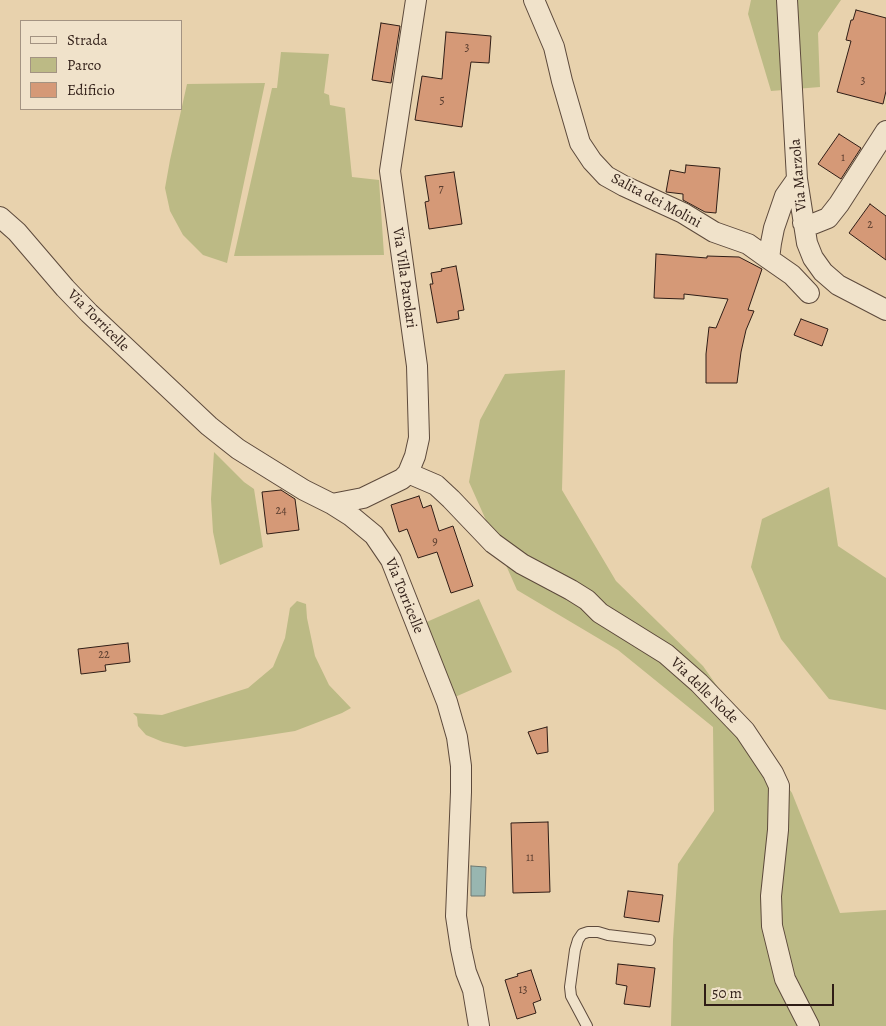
<!DOCTYPE html>
<html>
<head>
<meta charset="utf-8">
<style>
	body { margin:0 }
	#map { position:relative; width:886px; height:1026px; overflow:hidden; background:#e8d2ad; font-family:Alegreya,serif }
	canvas { display:block }
	.legend { position:absolute; left:20px; top:20px; width:162px; height:90px; box-sizing:border-box; background:#f0e2ca; border:1px solid #a39382; margin:0; padding:6px 9px; list-style:none; font-size:15px; color:#2f1d16 }
	.legend li { display:flex; align-items:center; gap:10px; height:25px }
	.legend b { width:25px; border:1px solid #a39382 }
	.scale { position:absolute; left:704px; top:984px; width:130px; height:22px; box-sizing:border-box; border:2px solid #2f1d16; border-top:0; padding-left:6px; font-size:15px; line-height:18px; white-space:nowrap; color:#2f1d16; -webkit-text-stroke:4px #f0e2ca; paint-order:stroke }
</style>
</head>
<body>
<div id="map">
<canvas width="886" height="1026"></canvas>
<ul class="legend">
<li><b style="height:6px;background:#f0e2ca"></b>Strada</li>
<li><b style="height:14px;background:#bcba85"></b>Parco</li>
<li><b style="height:14px;background:#d59977"></b>Edificio</li>
</ul>
<div class="scale">50 m</div>
</div>
<script>
const c = document.querySelector('canvas').getContext('2d');
c.lineJoin = 'round';
function fill(path, color) {
  c.fillStyle = color;
  c.fill(path, 'evenodd');
}
function toPath(rows) {
  const path = new Path2D();
  for (const r of rows) {
    path.moveTo(r[0], r[1]);
    for (let i = 2; i < r.length; i += 2) path.lineTo(r[i], r[i + 1]);
  }
  return path;
}
function strokePath(path, color, width, dash) {
  c.strokeStyle = color;
  c.lineWidth = width;
  c.lineCap = dash ? 'butt' : 'round';
  c.setLineDash(dash || []);
  c.stroke(path);
}
function drawText(font, color, halo, rows, align = 'center') {
  c.font = font + ' Alegreya,serif';
  c.lineWidth = 4;
  c.setLineDash([]);
  c.textBaseline = 'middle';
  c.strokeStyle = halo;
  c.fillStyle = color;
  for (const [text, x, y, turn = 0] of rows) {
    c.save();
    c.translate(x, y);
    c.rotate((+turn || 0) * Math.PI / 180);
    c.textAlign = isNaN(turn) ? turn : align;
    if (halo) c.strokeText(text, 0, 0);
    c.fillText(text, 0, 0);
    c.restore();
  }
}
const green = toPath([
	[751,0,841,0,818,33,820,87,771,91,748,14],
	[281,52,329,54,324,93,329,95,330,105,345,108,352,177,379,180,384,255,234,256,272,88,277,88],
	[265,83,227,263,203,255,183,235,170,211,165,188,170,160,187,84],
	[565,370,562,490,616,581,703,666,792,793,840,913,886,910,886,1026,671,1026,673,940,678,864,714,811,713,727,618,650,517,590,469,482,480,420,505,374],
	[214,452,244,482,254,489,263,547,220,565,213,532,211,499],
	[829,487,838,546,886,578,886,710,829,699,781,639,751,567,762,519],
	[479,599,512,672,455,697,422,624],
	[297,601,306,604,307,618,315,656,329,685,351,708,342,713,295,731,250,738,185,747,163,742,146,735,138,726,137,717,133,713,162,715,248,688,273,667,285,638,290,608]
]);
const water = toPath([
	[471,866,486,867,485,896,471,896,471,866]
]);
const building = toPath([
	[856,10,886,18,886,91,883,104,837,92,851,41,846,40,851,20,853,20,856,10],
	[381,23,400,26,391,83,372,80,381,23],
	[446,32,491,36,489,63,471,62,462,127,415,120,422,76,442,79,446,32],
	[839,134,861,148,841,179,818,164,839,134],
	[686,165,720,168,716,213,705,212,683,200,683,194,666,192,670,170,685,173,686,165],
	[454,172,462,224,429,229,425,202,429,201,425,176,454,172],
	[870,204,886,216,886,260,849,233,870,204],
	[656,254,707,258,707,256,739,257,762,269,748,310,754,311,746,330,741,352,737,383,706,383,706,354,709,327,716,328,728,299,684,294,684,299,654,298,656,254],
	[456,266,464,310,458,311,459,319,437,323,430,284,433,284,431,273,442,271,441,269,456,266],
	[801,319,828,329,822,346,794,335,801,319],
	[281,490,295,499,299,530,267,534,262,492,281,490],
	[419,496,423,508,431,505,439,531,453,526,473,586,451,593,437,552,418,558,407,529,399,532,391,505,419,496],
	[128,643,130,662,105,665,106,671,81,674,78,649,128,643],
	[547,727,548,752,537,754,528,732,547,727],
	[548,822,550,892,513,893,511,823,548,822],
	[628,891,663,895,659,922,624,917,628,891],
	[618,964,655,968,650,1007,624,1004,627,986,616,984,618,964],
	[531,970,541,1000,533,1003,536,1013,517,1019,505,980,518,976,517,974,531,970]
]);
const service = toPath([
	[587,1026,571,996,570,987,575,950,578,940,582,934,588,932,598,932,608,935,650,940]
]);
const minor = toPath([
	[534,0,554,47,562,81,580,143,592,161,606,176,624,186,683,213,714,232,748,244,769,259,771,243,774,228,785,196,797,179],
	[787,0,797,179,807,243,813,258,823,272,838,285,886,310],
	[0,217,17,232,65,288,89,313,209,426,238,449,304,490,332,504,351,516,374,535,391,560,447,702,457,737,461,766,461,792,456,916,461,949,466,972,473,990,479,1026],
	[803,223,813,224,828,218,839,204,886,131],
	[769,259,792,275,809,293],
	[408,473,436,485,451,499,493,543,522,564,571,590,587,600,600,613,666,654,699,683,745,731,773,773,779,786,778,830,771,896,772,926,785,979,809,1026],
	[332,504,363,498,402,479,408,473,415,456,419,438,417,366,390,171,416,0]
]);
const numberNames = [
	["3",467,48],
	["3",863,81],
	["5",442,101],
	["1",843,158],
	["7",441,189],
	["2",870,225],
	["24",281,511],
	["9",435,542],
	["22",104,655],
	["11",530,858],
	["13",523,990]
];
const streetNames = [
	["Via Marzola",799,175,-95],
	["Salita dei Molini",656,201,28],
	["Via Villa Parolari",404,278,82],
	["Via Torricelle",98,321,45],
	["Via Torricelle",404,596,68],
	["Via delle Node",704,691,44]
];
fill(green, '#bcba85');
fill(water, '#98b6b0');
strokePath(water, '#6e7972', 1);
fill(building, '#d59977');
strokePath(building, '#2f1d16', 1);
strokePath(service, '#5d4a3c', 12);
strokePath(minor, '#5d4a3c', 22);
strokePath(service, '#f0e2ca', 10);
strokePath(minor, '#f0e2ca', 20);
drawText('12px', '#583c2e', null, numberNames);
drawText('15px', '#2f1d16', '#f0e2ca', streetNames);
</script>
</body>
</html>
